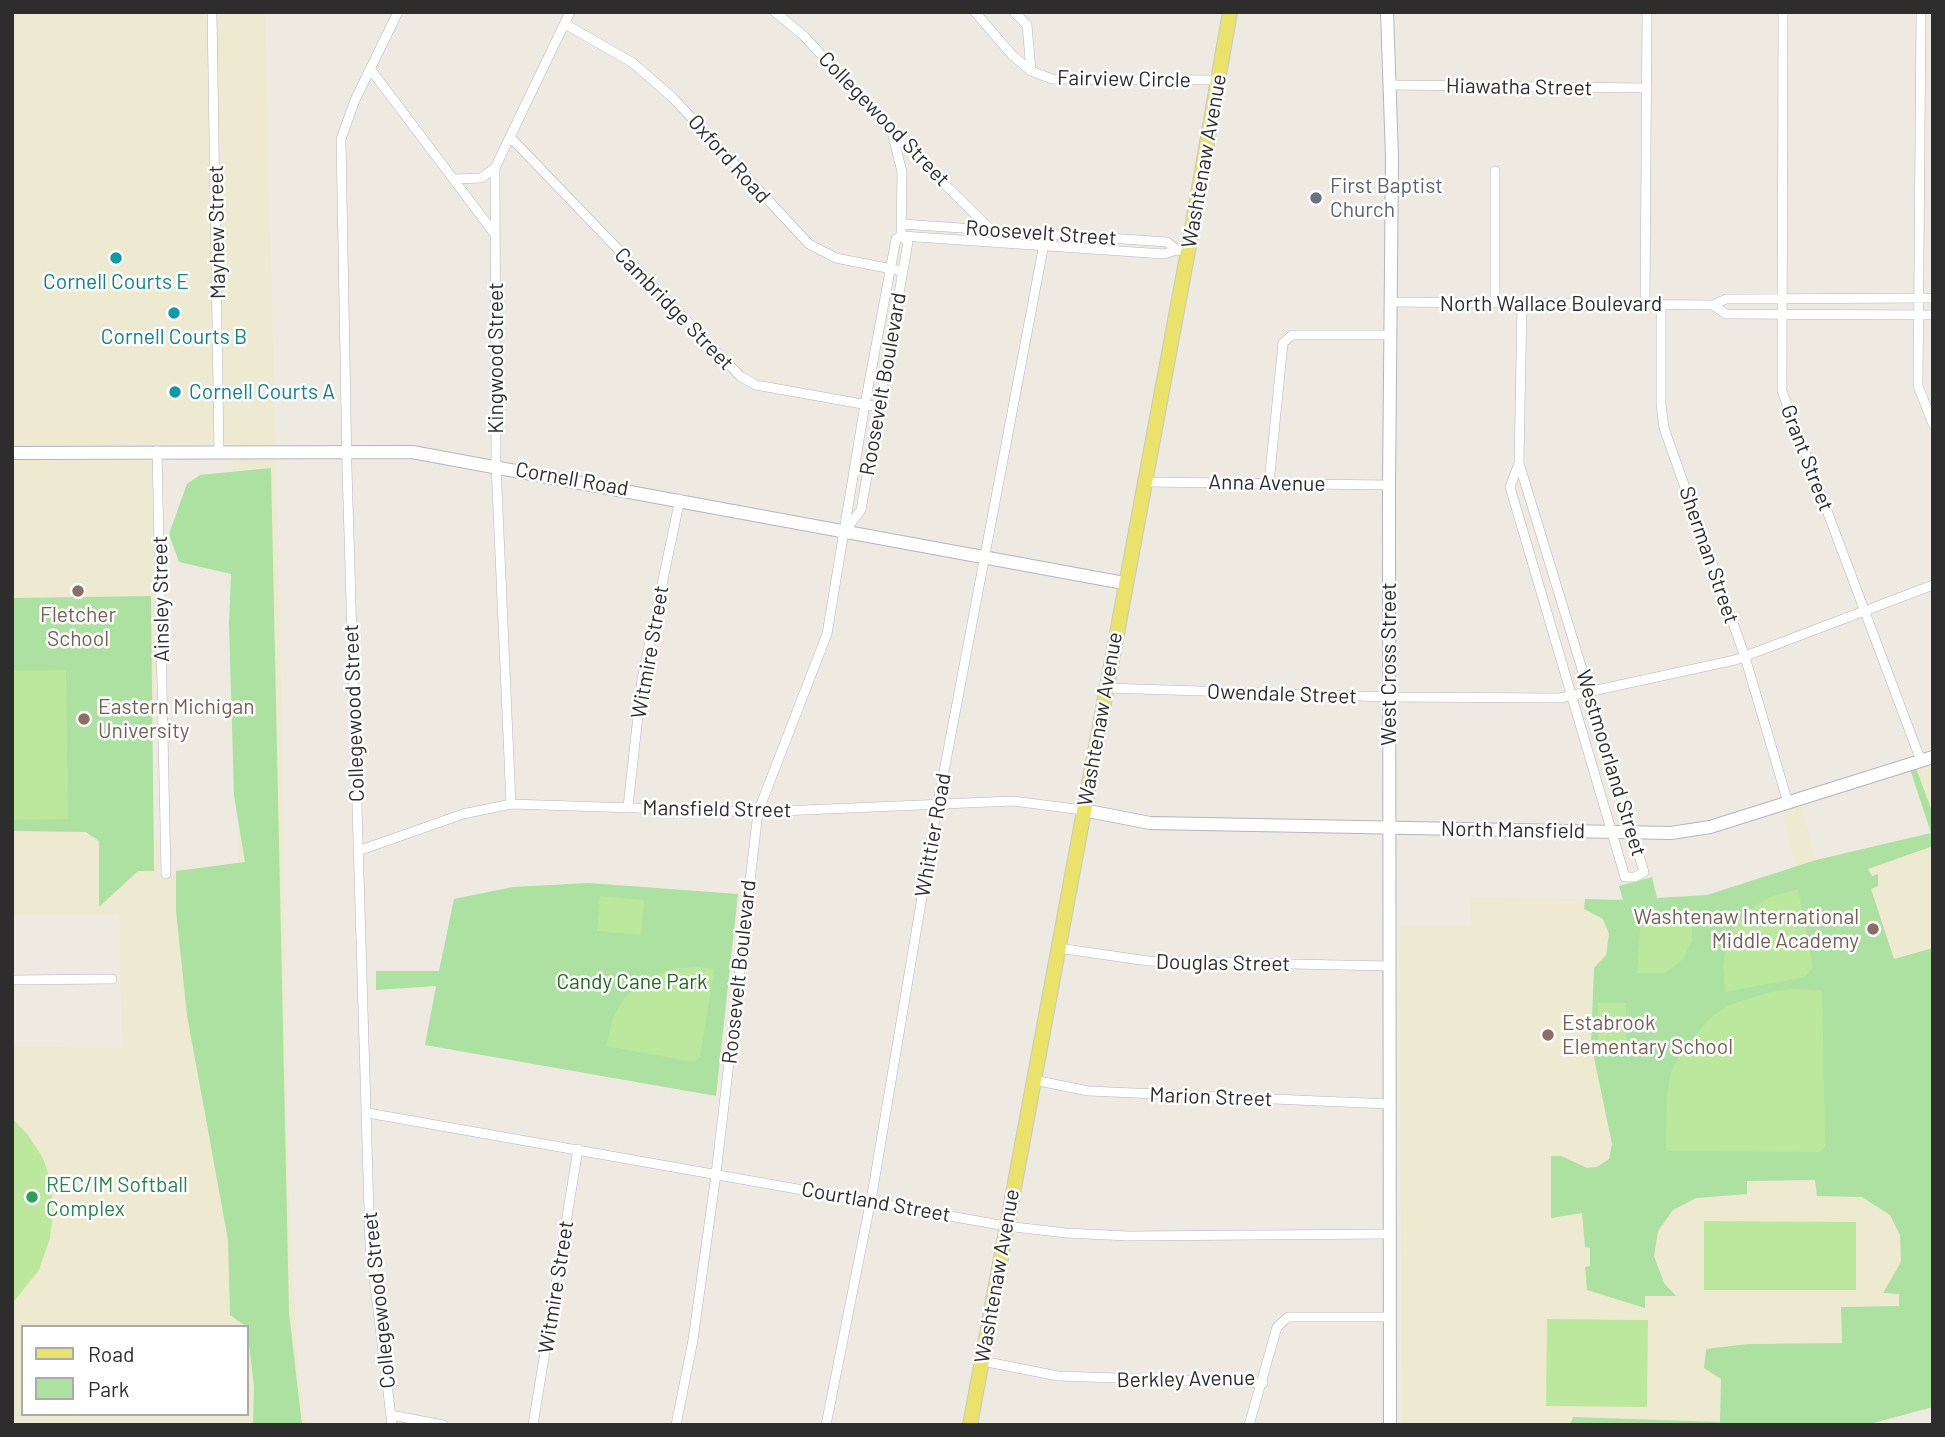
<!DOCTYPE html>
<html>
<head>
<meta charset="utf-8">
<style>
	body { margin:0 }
	#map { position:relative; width:1945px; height:1437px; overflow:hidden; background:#eeeae1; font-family:Barlow,sans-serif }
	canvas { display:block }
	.frame { position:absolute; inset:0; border:14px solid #2d2d2d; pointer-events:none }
	.legend { position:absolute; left:21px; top:1325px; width:228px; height:91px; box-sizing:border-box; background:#fff; border:2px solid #ababab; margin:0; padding:9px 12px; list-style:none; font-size:21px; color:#2d2d2d }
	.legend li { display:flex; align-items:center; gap:14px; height:35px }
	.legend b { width:35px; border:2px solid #ababab }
</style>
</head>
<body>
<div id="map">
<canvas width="1945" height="1437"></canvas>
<div class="frame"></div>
<ul class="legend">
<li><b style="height:9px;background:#ebe269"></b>Road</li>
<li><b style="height:19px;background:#ace1a1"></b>Park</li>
</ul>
</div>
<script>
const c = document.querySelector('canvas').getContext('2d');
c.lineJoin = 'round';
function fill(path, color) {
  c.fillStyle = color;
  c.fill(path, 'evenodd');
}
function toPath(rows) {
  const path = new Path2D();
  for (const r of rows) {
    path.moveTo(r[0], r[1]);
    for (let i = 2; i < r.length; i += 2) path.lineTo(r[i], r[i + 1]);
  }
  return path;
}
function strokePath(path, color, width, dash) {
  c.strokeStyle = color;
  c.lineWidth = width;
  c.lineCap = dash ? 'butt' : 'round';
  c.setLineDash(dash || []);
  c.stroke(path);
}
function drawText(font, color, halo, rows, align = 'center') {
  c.font = font + ' Barlow,sans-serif';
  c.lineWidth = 5;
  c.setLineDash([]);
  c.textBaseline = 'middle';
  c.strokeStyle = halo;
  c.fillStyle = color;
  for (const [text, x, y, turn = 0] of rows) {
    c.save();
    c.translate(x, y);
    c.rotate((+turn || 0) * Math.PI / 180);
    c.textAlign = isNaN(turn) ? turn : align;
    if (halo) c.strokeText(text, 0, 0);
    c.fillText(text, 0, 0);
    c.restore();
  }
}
const education = toPath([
	[12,12,265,12,282,711,288,1176,297,1353,306,1425,12,1425,12,1046,122,1048,119,915,12,915],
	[151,443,233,444,238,873,159,874,158,839,95,839,92,729,156,727],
	[23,1327,247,1327,247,1414,23,1414],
	[1933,763,1933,1407,1866,1425,1402,1425,1399,925,1471,925,1470,897,1623,900,1619,886,1652,877,1657,898,1707,895,1796,868,1782,810,1801,804,1816,860,1931,833,1910,769]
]);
const green = toPath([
	[271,468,289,1313,302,1425,253,1425,254,1387,247,1327,230,1315,228,1240,187,1015,176,911,176,871,245,862,234,796,229,623,231,574,179,562,169,534,187,484,200,475],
	[151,596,154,871,138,871,99,907,99,841,86,832,12,831,12,598],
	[1916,768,1933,814,1933,846,1868,869,1872,876,1878,874,1878,886,1871,889,1894,959,1933,948,1933,1407,1866,1425,1570,1425,1573,1417,1720,1422,1721,1379,1704,1368,1706,1349,1748,1344,1842,1343,1841,1307,1899,1306,1899,1294,1883,1293,1901,1262,1900,1235,1890,1215,1862,1197,1817,1196,1815,1180,1747,1181,1747,1194,1696,1198,1673,1210,1658,1231,1654,1256,1664,1283,1676,1296,1645,1296,1645,1308,1587,1290,1585,1267,1590,1266,1590,1248,1585,1247,1582,1213,1551,1218,1551,1156,1561,1156,1587,1168,1597,1167,1609,1159,1612,1144,1591,1043,1594,968,1606,955,1609,934,1603,919,1584,909,1585,899,1623,900,1619,886,1652,877,1657,898,1707,895,1816,860,1931,833,1910,769],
	[589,883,738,894,716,1096,425,1045,436,986,376,990,376,971,439,971,454,899,513,887]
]);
const pitch = toPath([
	[66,670,68,819,12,820,12,671],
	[1798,889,1813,967,1805,977,1725,992,1723,964,1729,935,1746,912,1769,897],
	[600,896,644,900,641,935,597,931],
	[1649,921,1692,924,1692,941,1683,959,1666,973,1637,973,1640,929],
	[696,967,714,969,700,1057,694,1062,606,1046,613,1018,624,999,645,980,670,969],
	[1789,989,1822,991,1825,1146,1820,1152,1666,1151,1667,1093,1671,1072,1681,1053,1710,1018,1727,1006,1766,993],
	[1598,1003,1626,1003,1626,1044,1598,1044],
	[12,1118,28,1135,43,1158,51,1182,53,1213,50,1238,39,1270,12,1304],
	[1704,1221,1856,1222,1856,1290,1704,1290],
	[1547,1319,1648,1320,1647,1407,1546,1406]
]);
const street = toPath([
	[212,12,219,452],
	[775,12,804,36,892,132,991,230],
	[975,12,1012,55,1031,71,1052,79,1218,80],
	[1014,12,1027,25,1031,71],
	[1783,12,1782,391,1921,761],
	[1921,12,1918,386,1933,424],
	[565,24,633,63,673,98,809,244,836,258,902,271],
	[371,70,494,233],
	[1391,85,1647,88],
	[511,138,740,376,756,385,879,407],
	[456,179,481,178,495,168],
	[902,224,1167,242,1177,250],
	[902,236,1164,254,1177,250,1188,251],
	[1390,302,1713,305,1726,299,1933,298],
	[1495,303,1495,171],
	[1645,303,1647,12],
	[1661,304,1661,404,1664,428,1745,657,1788,803],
	[1713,305,1726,314,1933,315],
	[157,451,166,874],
	[1519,463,1644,872,1635,877,1625,877,1510,487,1519,463],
	[1519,463,1522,304],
	[1145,482,1389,485],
	[1269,483,1283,343,1292,335,1390,335],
	[848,527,861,510,908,242,901,236],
	[1106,688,1389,697,1560,698,1735,660,1933,585],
	[511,804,496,465,495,168,570,12],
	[628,807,642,679,680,499],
	[358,851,463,814,511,804,758,812,1013,801,1083,810],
	[1058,948,1148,961,1389,966],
	[12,980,112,979],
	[1034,1080,1088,1091,1389,1104],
	[368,1113,1006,1226,1066,1233,1128,1236,1389,1234],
	[982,1361,1058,1376,1263,1383],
	[391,1415,443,1425],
	[392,1425,370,1245,347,468,341,139,355,100,398,12],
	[533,1425,578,1149],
	[676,1425,693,1340,716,1174,758,812,827,634,865,404,896,239,901,236,902,172,892,132],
	[826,1425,873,1189,935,819,1046,233],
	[1249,1425,1277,1327,1288,1317,1390,1317]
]);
const secondary = toPath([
	[1387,12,1392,157,1389,485,1390,1425],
	[12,453,412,452,1124,583],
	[1083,810,1150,823,1671,833,1710,827,1933,757]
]);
const primary = toPath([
	[970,1425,1188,251,1230,12]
]);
const markers = [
	[1316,198,7,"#6b7280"],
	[116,258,7,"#0f9aa8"],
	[174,313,7,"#0f9aa8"],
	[175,392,7,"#0f9aa8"],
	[78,591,7,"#8d6e63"],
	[84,719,7,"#8d6e63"],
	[1873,929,7,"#8d6e63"],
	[1548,1035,7,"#8d6e63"],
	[32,1197,7,"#2e9e5b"]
];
const streetNames = [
	["Fairview Circle",1124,79,1],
	["Hiawatha Street",1519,87,1],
	["Collegewood Street",884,119,46],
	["Oxford Road",729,159,48],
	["Washtenaw Avenue",1204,161,-80],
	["Mayhew Street",217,232,-91],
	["Roosevelt Street",1041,233,4],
	["North Wallace Boulevard",1551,304],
	["Cambridge Street",674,309,46],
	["Kingwood Street",496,358,-90],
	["Roosevelt Boulevard",883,384,-80],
	["Grant Street",1807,458,69],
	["Cornell Road",572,479,10],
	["Anna Avenue",1267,483,1],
	["Sherman Street",1709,555,71],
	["Ainsley Street",161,599,-91],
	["Witmire Street",650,652,-80],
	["West Cross Street",1389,664,-90],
	["Owendale Street",1282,694,2],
	["Collegewood Street",354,713,-92],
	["Washtenaw Avenue",1100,719,-80],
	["Westmoorland Street",1611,763,73],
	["Mansfield Street",717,809,1],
	["North Mansfield",1513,830,1],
	["Whittier Road",933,835,-80],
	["Douglas Street",1223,963,1],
	["Roosevelt Boulevard",739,972,-84],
	["Marion Street",1211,1097,2],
	["Courtland Street",876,1202,10],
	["Washtenaw Avenue",997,1276,-80],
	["Witmire Street",556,1287,-81],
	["Collegewood Street",379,1300,-96],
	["Berkley Avenue",1186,1379,-1]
];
const worshipNames = [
	["First Baptist",1330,186],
	["Church",1330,210]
];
const cultureNames = [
	["Cornell Courts E",116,282],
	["Cornell Courts B",174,337],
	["Cornell Courts A",189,392,"left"]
];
const educationNames = [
	["Fletcher",78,615,"center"],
	["School",78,639,"center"],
	["Eastern Michigan",98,707],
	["University",98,731],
	["Washtenaw International",1859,917,"right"],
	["Middle Academy",1859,941,"right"],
	["Estabrook",1562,1023],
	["Elementary School",1562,1047]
];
const parkNames = [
	["Candy Cane Park",632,982]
];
const leisureNames = [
	["REC/IM Softball",46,1185],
	["Complex",46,1209]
];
fill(education, '#eeead2');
fill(green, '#ace1a1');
fill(pitch, '#bce89d');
strokePath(street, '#b4b4c0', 10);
strokePath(secondary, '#b4b4c0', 14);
strokePath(primary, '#c8c8c8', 16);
strokePath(street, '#fff', 9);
strokePath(secondary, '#fff', 12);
strokePath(primary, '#ebe269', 14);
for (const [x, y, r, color] of markers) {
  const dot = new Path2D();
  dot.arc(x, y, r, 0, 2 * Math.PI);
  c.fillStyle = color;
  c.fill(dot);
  strokePath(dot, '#fff', 2.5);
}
drawText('21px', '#2d2d2d', '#fff', streetNames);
drawText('21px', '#5b616d', '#fff', worshipNames, 'left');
drawText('21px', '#0d838f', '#fff', cultureNames);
drawText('21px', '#785e54', '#fff', educationNames, 'left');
drawText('21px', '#22691f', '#fff', parkNames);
drawText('21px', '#27864d', '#fff', leisureNames, 'left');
</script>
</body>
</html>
